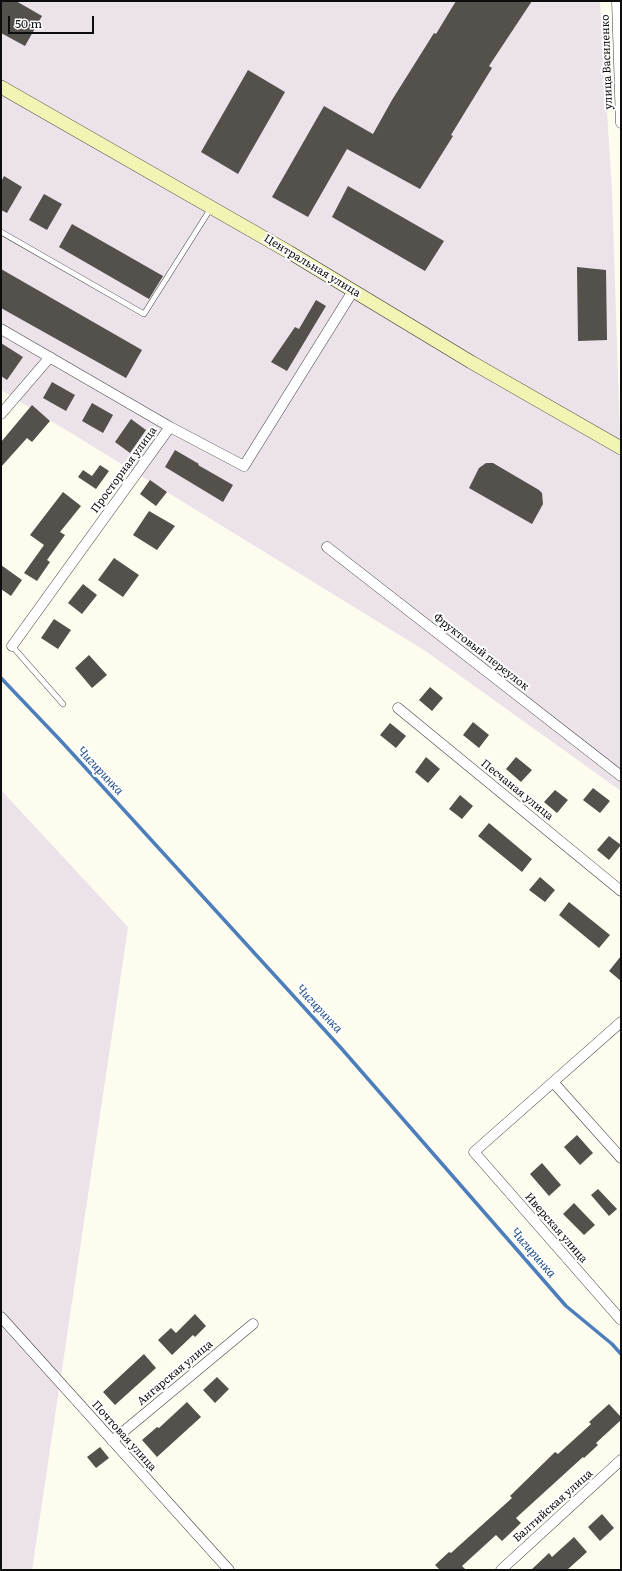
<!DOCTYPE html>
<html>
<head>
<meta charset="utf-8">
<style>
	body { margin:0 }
	#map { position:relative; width:622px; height:1571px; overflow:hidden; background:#fdfcef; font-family:Literata,serif }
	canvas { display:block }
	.frame { position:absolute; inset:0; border:2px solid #0d0d0d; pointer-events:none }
	.scale { position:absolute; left:8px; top:16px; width:86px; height:18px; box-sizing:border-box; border:2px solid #0d0d0d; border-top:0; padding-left:5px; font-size:12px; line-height:14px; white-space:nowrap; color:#0d0d0d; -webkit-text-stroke:3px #fff; paint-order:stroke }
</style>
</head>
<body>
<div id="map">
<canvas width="622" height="1571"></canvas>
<div class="frame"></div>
<div class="scale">50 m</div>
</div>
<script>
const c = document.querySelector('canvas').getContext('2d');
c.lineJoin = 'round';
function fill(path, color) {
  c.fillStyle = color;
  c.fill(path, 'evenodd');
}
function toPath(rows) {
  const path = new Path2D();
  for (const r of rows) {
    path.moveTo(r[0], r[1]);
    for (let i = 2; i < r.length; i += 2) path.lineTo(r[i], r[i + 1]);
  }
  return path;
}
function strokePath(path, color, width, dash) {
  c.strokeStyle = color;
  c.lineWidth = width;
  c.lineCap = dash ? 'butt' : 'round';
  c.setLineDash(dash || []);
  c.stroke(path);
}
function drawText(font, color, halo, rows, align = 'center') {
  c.font = font + ' Literata,serif';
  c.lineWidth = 4;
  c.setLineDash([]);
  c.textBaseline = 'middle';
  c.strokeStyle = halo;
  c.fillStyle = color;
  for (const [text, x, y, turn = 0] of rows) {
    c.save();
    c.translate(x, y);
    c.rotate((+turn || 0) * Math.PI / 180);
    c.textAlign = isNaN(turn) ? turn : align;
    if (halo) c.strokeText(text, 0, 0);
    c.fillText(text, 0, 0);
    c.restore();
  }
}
const industrial = toPath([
	[1,1,600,1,612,191,621,467,621,791,424,650,1,390],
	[1,790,128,927,32,1570,1,1570]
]);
const stream = toPath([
	[1,678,61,741,341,1048,566,1306,612,1344,621,1354]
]);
const building = toPath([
	[1,1,16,1,42,16,25,46,1,33],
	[456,1,532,1,489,66,492,68,451,135,453,136,420,189,347,149,308,217,272,197,324,106,373,134,392,100,434,33,436,34],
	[248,70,285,92,238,174,201,152],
	[4,176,22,187,7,213,1,210,1,182],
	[348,186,444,241,425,271,332,217],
	[44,194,62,204,47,230,29,220],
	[72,224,163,276,149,299,59,247],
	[577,267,606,270,607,340,578,341],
	[1,269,142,350,126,378,1,308],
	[316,300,326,306,287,371,271,362,295,327,299,329],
	[1,343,23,357,7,380,1,376],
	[52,382,75,395,66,411,43,398],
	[92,403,113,415,103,433,82,421],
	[32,405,50,421,32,442,27,438,1,467,1,442],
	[131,419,146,430,130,453,115,442],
	[175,450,199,464,198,465,233,485,223,502,165,467],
	[486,463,493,463,539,490,542,493,543,504,532,524,469,488,479,468],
	[100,465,109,471,96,489,78,477,83,470,92,476],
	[150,480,167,492,156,506,140,494],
	[63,492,81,506,60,532,65,535,47,560,50,562,37,581,24,573,44,545,30,535],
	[149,511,175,526,157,550,133,535],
	[114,558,139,575,123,597,98,580],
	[1,565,22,580,11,596,1,589],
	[83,584,97,595,82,614,68,603],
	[54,619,71,630,58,649,41,638],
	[89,655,107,675,92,688,75,668],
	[430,687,443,698,432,711,419,700],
	[473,722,489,735,479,748,463,735],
	[390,723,406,736,396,748,380,735],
	[426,757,440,769,428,783,415,772],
	[516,757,532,770,521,782,506,769],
	[593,788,610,801,600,813,583,800],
	[555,790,568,800,557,813,544,802],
	[460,795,473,806,462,819,449,809],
	[489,823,532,859,522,872,478,836],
	[609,836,621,845,609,860,597,850],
	[540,877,555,890,545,902,529,890],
	[569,902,610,935,599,948,559,915],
	[621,956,621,981,609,971],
	[577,1135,593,1153,580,1165,564,1147],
	[542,1163,561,1185,549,1196,530,1174],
	[598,1189,617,1209,609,1216,591,1195],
	[574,1203,595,1225,584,1235,563,1214],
	[195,1314,206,1326,195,1337,193,1335,172,1355,158,1340,171,1328,176,1333],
	[144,1354,156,1368,115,1405,103,1392],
	[217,1377,229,1389,215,1403,203,1390],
	[187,1402,201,1417,157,1457,142,1440,157,1427,159,1428],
	[609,1404,621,1417,621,1420,596,1443,598,1445,584,1458,583,1457,516,1518,521,1523,502,1541,496,1535,462,1566,466,1570,440,1570,435,1565,449,1552,451,1553,512,1498,510,1496,555,1452,558,1454,591,1424,589,1422],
	[100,1447,109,1458,96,1468,87,1457],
	[602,1514,614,1528,600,1541,588,1527],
	[574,1537,587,1552,567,1570,531,1570,549,1553,552,1557]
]);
const lane = toPath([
	[1,232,144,314,211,208],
	[12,646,63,704]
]);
const street = toPath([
	[617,1,621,123],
	[1,329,170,427,244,466,353,291],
	[1,414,50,357],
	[327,547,621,776],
	[12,646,170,427],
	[398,708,621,891],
	[621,1022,474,1152,621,1320],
	[553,1082,621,1158],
	[1,1317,229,1570],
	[112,1441,253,1324],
	[501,1570,621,1460]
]);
const secondary = toPath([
	[1,87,289,252,471,362,621,448]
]);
const streetNames = [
	["улица Василенко",607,62,-92],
	["Центральная улица",312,266,31],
	["Просторная улица",124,470,-54],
	["Фруктовый переулок",481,652,38],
	["Песчаная улица",517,790,39],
	["Иверская улица",556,1228,49],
	["Ангарская улица",175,1373,-40],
	["Почтовая улица",124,1436,48],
	["Балтийская улица",553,1506,-42]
];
const waterNames = [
	["Чигиринка",100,771,47],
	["Чигиринка",319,1009,47],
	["Чигиринка",533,1253,49]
];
fill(industrial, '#ebe2ea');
strokePath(stream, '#4b7ebb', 3.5);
fill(building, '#54504b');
strokePath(lane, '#404040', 6);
strokePath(street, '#404040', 11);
strokePath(secondary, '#2f2f2f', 14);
strokePath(lane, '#fff', 5);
strokePath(street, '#fff', 10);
strokePath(secondary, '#f2f4b3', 13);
drawText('11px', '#0d0d0d', '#fff', streetNames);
drawText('italic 12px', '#27528e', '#fff', waterNames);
</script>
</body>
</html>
